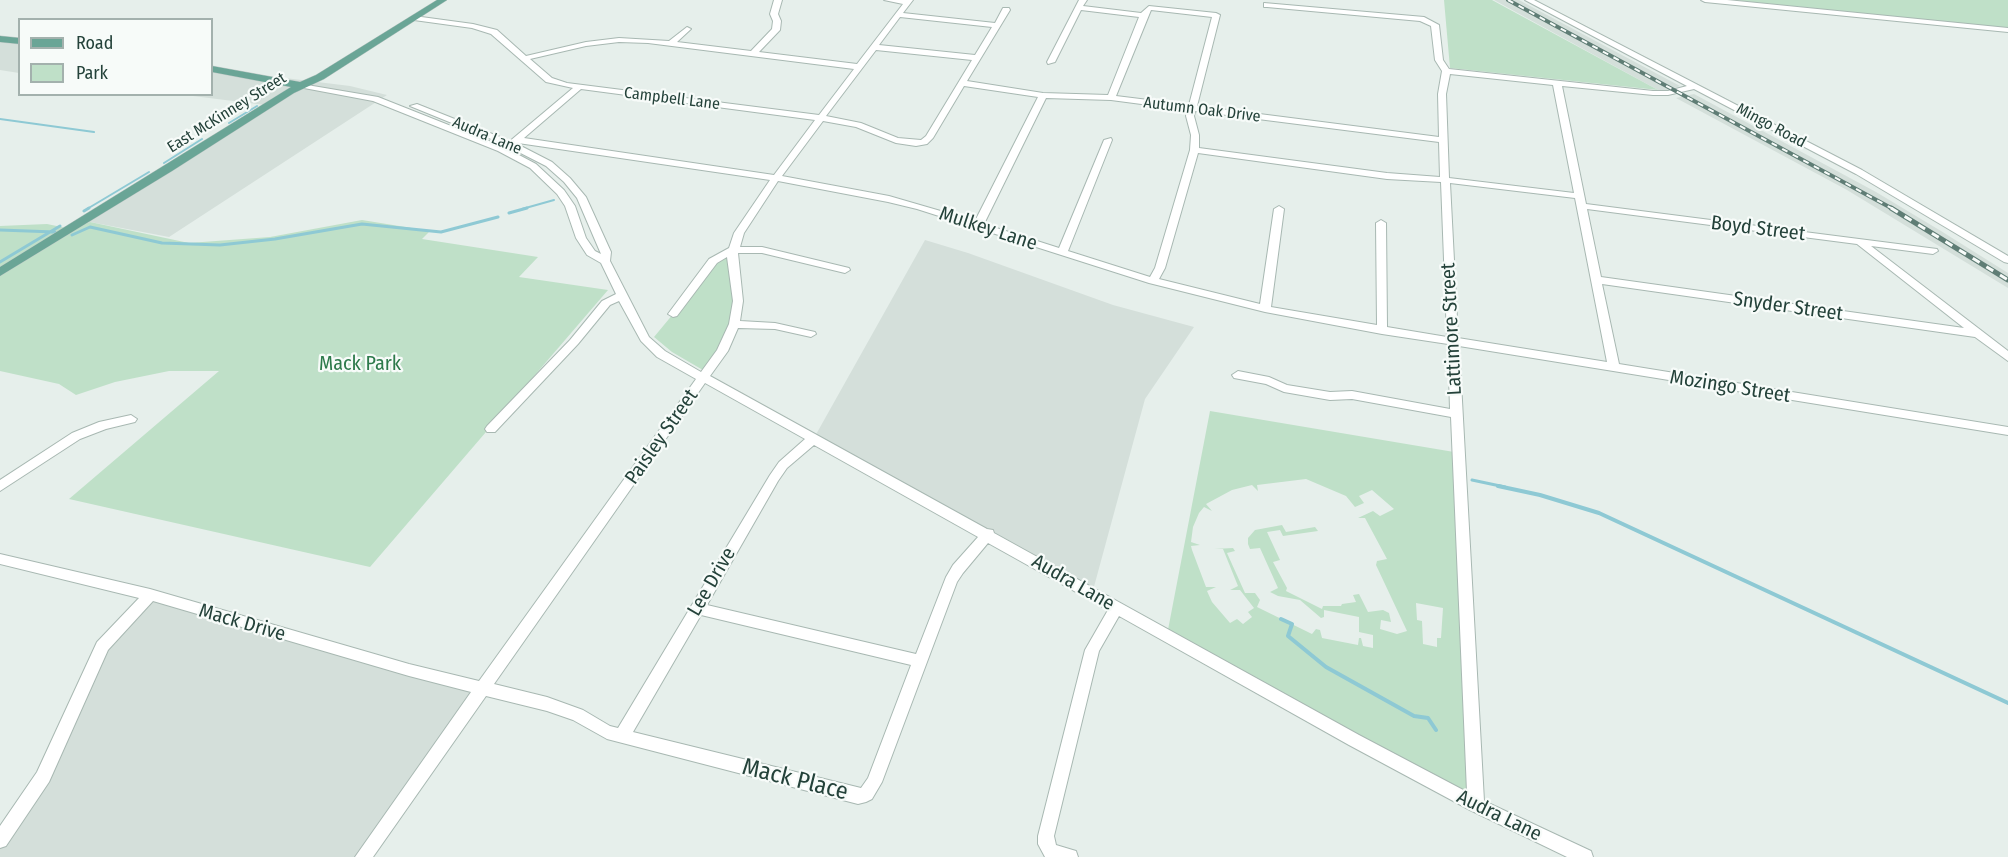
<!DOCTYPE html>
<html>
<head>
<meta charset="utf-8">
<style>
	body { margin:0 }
	#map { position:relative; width:2008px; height:857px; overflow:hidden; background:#e6efeb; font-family:"Fira Sans Condensed",sans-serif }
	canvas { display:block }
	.legend { position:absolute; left:18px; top:18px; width:195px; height:78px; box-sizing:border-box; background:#f7fbf9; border:2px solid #a3b1ad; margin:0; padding:8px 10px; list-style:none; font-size:18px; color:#24423a }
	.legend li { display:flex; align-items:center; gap:12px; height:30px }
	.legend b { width:30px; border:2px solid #a3b1ad }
</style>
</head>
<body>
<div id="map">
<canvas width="2008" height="857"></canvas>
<ul class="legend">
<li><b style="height:8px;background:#6aa596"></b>Road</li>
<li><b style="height:16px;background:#bfe0c8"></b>Park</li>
</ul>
</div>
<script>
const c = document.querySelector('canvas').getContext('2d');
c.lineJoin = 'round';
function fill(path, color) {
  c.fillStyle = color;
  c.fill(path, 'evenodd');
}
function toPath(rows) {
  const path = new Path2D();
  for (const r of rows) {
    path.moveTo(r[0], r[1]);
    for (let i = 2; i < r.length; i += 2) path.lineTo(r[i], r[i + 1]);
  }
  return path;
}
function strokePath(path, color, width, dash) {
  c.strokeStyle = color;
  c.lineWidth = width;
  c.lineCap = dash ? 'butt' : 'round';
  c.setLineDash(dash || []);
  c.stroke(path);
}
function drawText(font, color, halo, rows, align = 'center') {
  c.font = font + ' "Fira Sans Condensed",sans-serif';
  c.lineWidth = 4.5;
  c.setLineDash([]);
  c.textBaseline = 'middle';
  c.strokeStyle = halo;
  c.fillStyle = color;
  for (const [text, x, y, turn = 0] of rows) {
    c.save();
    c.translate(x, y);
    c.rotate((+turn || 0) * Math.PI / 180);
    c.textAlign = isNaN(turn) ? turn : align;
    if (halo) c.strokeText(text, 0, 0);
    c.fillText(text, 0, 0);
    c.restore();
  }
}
const built = toPath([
	[1494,0,1519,0,1680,86,1669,90,1658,90],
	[0,39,19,41,19,73,0,70],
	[212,69,350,86,387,95,169,237,90,222,71,229,265,105,185,95,212,94],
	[1694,94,1876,192,1941,231,2008,273,2008,288,1847,190,1676,98],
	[925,240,968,253,1113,305,1194,327,1145,399,1092,594,814,438],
	[150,595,482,689,363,857,0,857,0,840,12,824,98,653]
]);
const green = toPath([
	[1444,0,1492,0,1658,90,1450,68],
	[1733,0,2008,0,2008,28],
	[362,220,430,231,422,239,538,257,519,277,608,290,370,567,69,499,219,371,169,371,115,382,76,395,59,384,0,371,0,226,47,224,71,229,90,222,189,243,270,237],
	[733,250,734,324,708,373,672,352,654,337,698,284,713,261],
	[1210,411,1460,453,1476,805,1167,635],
	[1306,479,1346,496,1355,507,1364,503,1359,496,1372,490,1394,509,1380,516,1373,511,1358,518,1365,518,1387,559,1377,561,1376,565,1407,631,1397,634,1380,629,1381,620,1391,622,1389,613,1383,610,1368,612,1359,594,1353,595,1356,602,1342,604,1341,606,1323,606,1322,609,1286,591,1287,588,1273,562,1280,560,1267,532,1280,530,1283,536,1318,531,1315,527,1286,532,1282,525,1255,530,1248,538,1248,544,1250,549,1260,548,1278,588,1270,592,1278,596,1300,600,1321,618,1324,617,1324,610,1359,617,1359,632,1373,635,1373,648,1363,646,1361,638,1359,638,1358,645,1322,638,1320,630,1316,629,1312,634,1257,607,1260,600,1255,593,1245,593,1227,553,1235,551,1233,548,1214,549,1223,549,1238,586,1230,590,1240,590,1254,608,1248,612,1252,617,1243,624,1237,619,1230,623,1212,602,1207,591,1216,587,1206,587,1192,550,1191,546,1200,545,1191,542,1193,527,1199,513,1204,507,1212,511,1206,504,1232,490,1252,485,1258,491,1257,485],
	[1416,603,1443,608,1441,638,1437,638,1437,647,1423,644,1422,621,1417,620]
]);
const streamFar2 = toPath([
	[0,119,94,132],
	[229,123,257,106],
	[164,163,202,139],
	[87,209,149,172],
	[522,209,554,200]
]);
const streamFar1 = toPath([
	[84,211,89,208],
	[509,213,527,208],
	[0,230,55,232],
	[72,235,90,227,162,243,220,245,275,239,362,224,441,232,498,217],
	[0,262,60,226],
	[1472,480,1505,487]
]);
const stream = toPath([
	[1498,486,1540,495,1599,513,2008,703],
	[1281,619,1292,624,1288,636,1326,667,1414,716,1428,718,1436,730]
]);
const minor = toPath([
	[774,0,782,0,778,14,781,21,780,30,759,52,857,64,903,4,884,0,913,0,903,13,995,23,1003,8,1009,8,1010,10,967,81,1043,93,1108,95,1139,17,1081,10,1055,62,1048,64,1047,62,1079,0,1087,0,1083,6,1141,13,1149,6,1216,13,1220,15,1197,106,1439,137,1438,94,1442,71,1435,60,1431,26,1420,21,1267,7,1264,7,1264,3,1424,17,1439,25,1443,60,1449,69,1653,91,1668,91,1687,86,1525,0,1534,0,1862,170,2008,256,2008,263,2004,262,1856,174,1694,89,1668,95,1653,95,1562,86,1586,204,1937,249,1938,251,1933,254,1871,246,2008,351,2008,361,1975,337,1602,284,1619,364,2008,427,2008,435,1459,346,1484,801,1591,851,1593,857,1567,857,1470,810,1349,745,1119,616,1099,651,1054,836,1056,845,1076,851,1078,857,1045,857,1038,844,1038,836,1085,650,1108,610,988,543,963,573,957,582,882,782,872,799,866,802,858,804,607,739,573,720,547,711,486,696,373,857,355,857,471,692,409,676,153,601,108,650,49,782,6,846,0,848,0,826,37,772,97,642,139,598,0,564,0,554,150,589,409,664,479,681,696,379,657,357,641,341,619,301,610,305,578,344,495,432,487,432,485,429,487,426,570,340,602,301,616,294,601,263,587,255,576,238,565,206,557,194,530,168,498,151,373,101,304,88,301,88,301,84,378,97,504,147,536,164,564,190,575,206,586,238,595,251,601,254,577,198,564,182,546,166,501,143,410,106,417,104,510,141,573,88,546,82,491,34,472,28,414,20,410,18,414,16,473,24,497,30,526,56,586,42,619,38,669,41,687,27,691,29,677,42,751,51,772,29,773,21,770,14,774,0],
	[1151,10,1212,17,1189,105,1116,96,1151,10],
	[900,17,992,27,975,55,879,45,900,17],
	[619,42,648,43,854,69,819,115,567,83,552,78,530,59,586,46,619,42],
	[876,50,972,60,926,136,921,140,898,138,861,123,826,116,876,50],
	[1450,74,1553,85,1574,193,1449,178,1446,94,1450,74],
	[964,86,1038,97,975,221,889,196,782,176,823,121,856,127,896,143,916,146,927,144,933,138,964,86],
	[581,89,815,120,774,175,524,138,581,89],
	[1046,98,1111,100,1187,110,1186,116,1191,135,1190,150,1155,268,1150,277,1068,251,1112,140,1111,138,1104,140,1059,248,984,224,1046,98],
	[1195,111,1439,142,1440,177,1387,173,1199,148,1199,135,1194,116,1195,111],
	[518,143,770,180,734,233,729,248,709,259,668,314,673,317,677,316,717,263,727,257,733,301,729,324,717,350,701,372,665,351,649,337,610,261,611,252,586,197,570,178,552,162,517,144,518,143],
	[1198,153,1387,179,1441,182,1447,337,1387,327,1386,223,1381,220,1376,223,1377,325,1271,307,1284,209,1279,206,1274,209,1260,304,1159,279,1165,268,1198,153],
	[778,181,888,202,917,209,1149,283,1265,312,1382,334,1448,344,1450,409,1352,391,1330,392,1287,385,1269,377,1238,371,1232,375,1234,378,1266,384,1284,392,1330,400,1352,399,1451,417,1467,792,1359,735,994,533,993,530,987,529,710,376,728,351,738,328,775,329,811,337,816,334,815,332,775,323,740,321,743,301,738,253,762,253,845,273,850,270,849,268,762,247,740,247,744,233,778,181],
	[1450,183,1575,198,1607,362,1458,338,1450,183],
	[1587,209,1857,244,1964,328,1601,277,1587,209],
	[705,383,805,439,779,462,770,475,618,728,610,726,583,710,547,697,494,684,705,383],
	[814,445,978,537,953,565,946,577,916,654,707,605,778,481,787,468,814,445],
	[701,615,911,665,868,778,861,788,633,732,701,615],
	[1701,0,1727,0,2008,28,2008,32,1705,2,1701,0],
	[131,415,137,419,135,422,106,429,80,439,0,491,0,480,72,433,99,422,131,415]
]);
const major = toPath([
	[437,0,447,0,324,79,294,93,172,171,0,276,0,267,291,87,212,72,212,66,300,82,316,75,437,0],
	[0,36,20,38,20,44,0,42,0,36]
]);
const railFar1 = toPath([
	[1508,0,1893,209]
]);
const rail = toPath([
	[1891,208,2008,280]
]);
const farStreetnames = [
	["Campbell Lane",672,99,7],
	["Autumn Oak Drive",1202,110,7],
	["East McKinney Street",227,113,-32],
	["Mingo Road",1771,126,28],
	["Audra Lane",487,136,23]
];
const streetNames = [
	["Mulkey Lane",988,229,18],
	["Boyd Street",1758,229,7],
	["Snyder Street",1788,307,8],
	["Lattimore Street",1452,329,-93],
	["Mozingo Street",1730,387,9],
	["Paisley Street",662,437,-55],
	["Lee Drive",712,582,-60],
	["Audra Lane",1073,583,30],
	["Mack Drive",242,623,16],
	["Audra Lane",1499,816,26]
];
const parkNames = [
	["Mack Park",360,364]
];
const nearStreetnames = [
	["Mack Place",795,780,14]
];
fill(built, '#d4dfda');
fill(green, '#bfe0c8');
strokePath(streamFar2, '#8ec9d4', 2);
strokePath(streamFar1, '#8ec9d4', 3);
strokePath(stream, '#8ec9d4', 4);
strokePath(minor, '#a8b8b2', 2);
strokePath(major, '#c2cac8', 1);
fill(minor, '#fff');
fill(major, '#6aa596');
strokePath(railFar1, '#5f7d75', 4);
strokePath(rail, '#5f7d75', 5);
strokePath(railFar1, '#f7fbf9', 2, [6]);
strokePath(rail, '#f7fbf9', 3, [8]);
drawText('16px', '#24423a', '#f7fbf9', farStreetnames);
drawText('20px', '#24423a', '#f7fbf9', streetNames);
drawText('20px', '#2d7a4b', '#f7fbf9', parkNames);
drawText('24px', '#24423a', '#f7fbf9', nearStreetnames);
</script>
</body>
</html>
